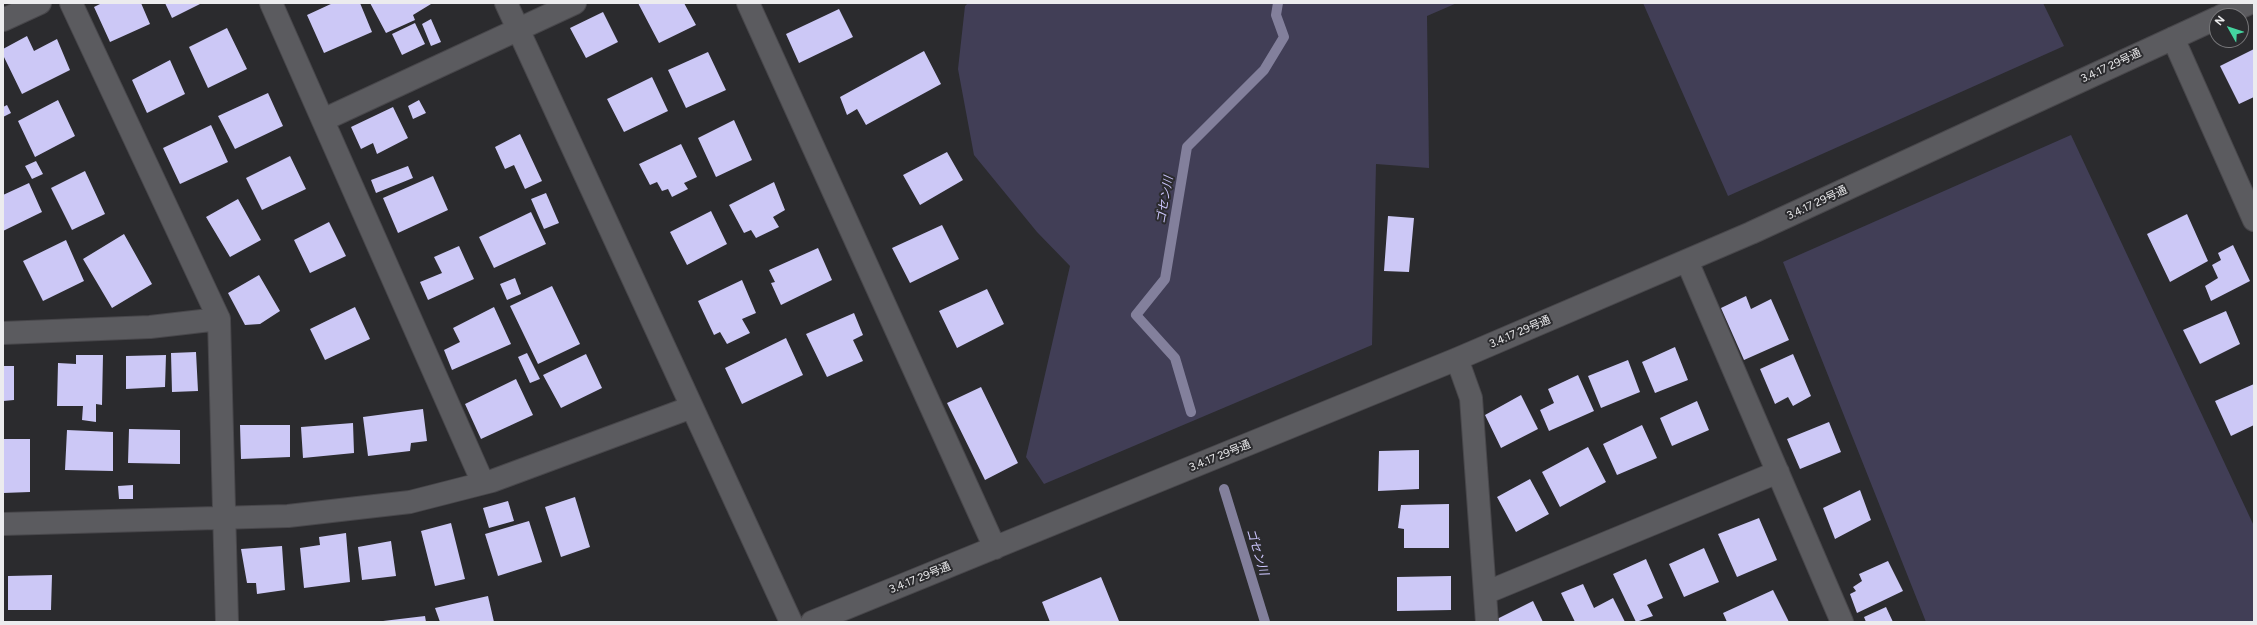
<!DOCTYPE html>
<html>
<head>
<meta charset="utf-8">
<style>
	body { margin:0 }
	#map { position:relative; width:2257px; height:625px; overflow:hidden; background:#2b2b2e; font-family:Figtree,sans-serif }
	canvas { display:block }
	.frame { position:absolute; inset:0; border:4px solid #ececee; pointer-events:none }
	.north { position:absolute; left:2209px; top:8px; width:40px; height:40px; box-sizing:border-box; background:#2b2b2e; border:1px solid #78787b; border-radius:50%; rotate:309deg; font-size:11px; font-weight:700; line-height:16px; text-align:center; color:#ececee }
	.north::after { content:''; display:block; margin:auto; width:14px; height:18px; background:#44d49f; clip-path:polygon(50% 0,100% 100%,50% 72%,0 100%) }
</style>
</head>
<body>
<div id="map">
<canvas width="2257" height="625"></canvas>
<div class="frame"></div>
<div class="north">N</div>
</div>
<script>
const c = document.querySelector('canvas').getContext('2d');
c.lineJoin = 'round';
function fill(path, color) {
  c.fillStyle = color;
  c.fill(path, 'evenodd');
}
function toPath(rows) {
  const path = new Path2D();
  for (const r of rows) {
    path.moveTo(r[0], r[1]);
    for (let i = 2; i < r.length; i += 2) path.lineTo(r[i], r[i + 1]);
  }
  return path;
}
function strokePath(path, color, width, dash) {
  c.strokeStyle = color;
  c.lineWidth = width;
  c.lineCap = dash ? 'butt' : 'round';
  c.setLineDash(dash || []);
  c.stroke(path);
}
function drawText(font, color, halo, rows, align = 'center') {
  c.font = font + ' Figtree,"Noto Sans JP",sans-serif';
  c.lineWidth = 4;
  c.setLineDash([]);
  c.textBaseline = 'middle';
  c.strokeStyle = halo;
  c.fillStyle = color;
  for (const [text, x, y, turn = 0] of rows) {
    c.save();
    c.translate(x, y);
    c.rotate((+turn || 0) * Math.PI / 180);
    c.textAlign = isNaN(turn) ? turn : align;
    if (halo) c.strokeText(text, 0, 0);
    c.fillText(text, 0, 0);
    c.restore();
  }
}
const green = toPath([
	[968,3,1457,3,1427,16,1429,168,1376,164,1372,345,1044,484,1026,457,1070,266,1037,232,974,155,958,69,965,6],
	[1643,3,2043,3,2064,46,1728,196],
	[2071,135,2254,526,2254,622,1926,622,1783,262]
]);
const stream = toPath([
	[1191,412,1175,358,1136,315,1165,279,1187,147,1264,70,1284,37,1276,15,1278,3],
	[1224,489,1265,622]
]);
const building = toPath([
	[102,3,141,3,150,24,110,42,94,7],
	[165,3,202,3,172,18],
	[333,3,360,3,372,32,324,53,307,15],
	[370,3,430,3,431,4,413,15,415,20,386,33],
	[638,3,684,3,696,25,659,43],
	[839,9,853,37,799,63,786,34],
	[603,12,618,42,586,58,570,28],
	[431,19,441,42,431,46,422,24],
	[415,23,425,44,402,55,392,34],
	[227,28,247,69,208,88,189,47],
	[27,36,34,51,57,39,70,70,22,94,3,55,3,49],
	[2254,49,2254,97,2239,104,2220,66],
	[924,51,941,84,866,125,857,109,847,115,840,97],
	[708,52,726,90,686,108,668,70],
	[170,60,185,94,147,113,132,80],
	[652,77,668,111,624,132,607,99],
	[268,93,283,126,235,149,218,116],
	[58,100,75,136,35,157,18,121],
	[419,100,426,113,413,119,408,106],
	[7,105,11,113,3,117,3,107],
	[393,107,408,138,377,154,373,143,361,149,351,127],
	[734,120,752,160,716,177,698,138],
	[211,125,228,162,180,184,163,148],
	[520,134,542,181,525,189,514,165,505,169,495,147],
	[681,144,697,177,684,183,688,189,672,197,668,189,662,191,657,182,650,185,639,164],
	[947,152,963,180,920,205,903,175],
	[290,156,306,189,262,210,246,178],
	[36,161,43,174,32,179,25,166],
	[408,166,413,178,376,193,371,180],
	[85,171,105,214,72,230,51,188],
	[433,176,448,210,398,233,383,198],
	[774,182,785,210,773,217,779,227,756,238,751,230,744,233,729,205],
	[29,183,42,212,3,231,3,195],
	[546,193,559,223,544,229,531,199],
	[238,199,261,240,230,257,206,217],
	[711,211,727,244,687,265,670,232],
	[531,212,546,244,494,268,479,237],
	[2187,214,2208,261,2170,282,2147,234],
	[1388,216,1414,218,1409,272,1384,271],
	[329,222,346,256,310,273,294,240],
	[942,225,959,259,910,283,892,248],
	[124,234,152,284,112,308,83,259],
	[66,240,84,281,43,301,23,261],
	[2233,245,2250,281,2211,301,2205,286,2218,278,2212,265,2221,260,2218,253],
	[459,246,474,279,428,300,420,282,442,273,434,257],
	[818,248,832,280,781,305,771,283,775,282,769,270],
	[259,275,280,311,260,324,245,325,228,293],
	[515,278,521,294,507,300,500,284],
	[742,280,756,313,742,319,750,333,727,344,720,332,714,335,698,301],
	[552,286,580,344,538,364,510,306],
	[987,289,1004,324,957,348,939,311],
	[1746,296,1751,309,1771,299,1789,340,1744,360,1721,308],
	[355,307,370,339,325,360,310,329],
	[494,307,511,344,452,370,444,350,460,342,453,328],
	[2226,311,2240,344,2200,364,2183,330],
	[854,313,863,335,853,340,863,361,827,377,806,334],
	[786,338,803,375,742,404,725,368],
	[1675,347,1688,380,1655,393,1642,362],
	[196,352,198,391,172,392,171,353],
	[527,353,540,379,530,383,518,357],
	[586,354,602,388,561,408,543,375],
	[1793,354,1811,396,1793,406,1788,397,1775,404,1760,369],
	[76,355,103,355,102,405,96,404,96,422,82,420,83,406,57,406,58,363,76,364],
	[166,355,165,387,126,389,126,356],
	[1628,360,1640,392,1601,408,1588,376],
	[3,366,14,366,14,400,3,401],
	[1578,375,1594,411,1549,431,1540,410,1554,403,1548,389],
	[516,379,533,415,481,439,465,404],
	[2254,384,2254,425,2231,436,2215,401],
	[981,387,1018,463,985,480,947,403],
	[1521,395,1538,429,1501,448,1485,415],
	[1697,401,1709,430,1672,446,1660,418],
	[423,409,427,441,411,443,410,451,368,456,363,417],
	[1829,422,1841,452,1800,469,1787,439],
	[353,423,354,453,303,458,301,427],
	[240,425,290,425,290,457,241,459],
	[1642,425,1657,458,1617,475,1603,444],
	[129,429,180,430,180,464,128,463],
	[67,430,113,432,113,471,65,470],
	[3,439,30,439,30,492,3,493],
	[1588,447,1606,482,1560,507,1542,472],
	[1419,450,1419,489,1378,491,1379,451],
	[1530,479,1549,514,1516,532,1497,497],
	[133,485,133,499,119,499,118,486],
	[1860,490,1871,520,1835,539,1823,508],
	[575,497,590,547,561,557,545,507],
	[508,501,514,521,489,528,483,508],
	[1449,504,1449,548,1404,548,1404,529,1398,528,1401,505],
	[1759,518,1777,560,1737,577,1718,534],
	[529,521,542,562,498,576,485,534],
	[451,523,465,579,435,586,421,531],
	[346,533,350,582,304,588,300,548,320,545,319,537],
	[391,541,396,576,362,580,358,547],
	[282,546,285,590,257,594,256,583,247,583,241,549],
	[1704,548,1719,582,1684,597,1669,564],
	[1646,559,1663,598,1647,605,1653,616,1636,622,1613,574],
	[1888,561,1903,591,1857,613,1850,594,1856,591,1853,587,1862,581,1859,574],
	[52,575,51,610,8,610,8,576],
	[1451,576,1451,610,1397,611,1397,577],
	[1101,577,1119,621,1050,622,1042,602],
	[1583,584,1594,608,1613,598,1625,622,1575,622,1561,593],
	[1773,590,1789,622,1727,622,1723,613],
	[488,596,494,622,440,622,435,608],
	[1533,601,1543,622,1499,622,1497,619],
	[1886,607,1893,622,1866,622,1864,617],
	[425,616,426,622,383,622,383,621]
]);
const minor = toPath([
	[71,3,219,319,227,622],
	[271,3,483,483],
	[506,3,791,622],
	[748,3,995,548],
	[2221,16,2250,3],
	[3,20,40,3],
	[2173,38,2254,220],
	[323,120,575,3],
	[1687,261,1842,622],
	[3,333,150,327,219,319],
	[1457,359,1471,398,1487,622],
	[3,524,288,516,410,502,492,481,692,407],
	[1485,593,1778,472],
	[812,622,1457,359,1751,233,2217,18]
]);
const streetNames = [
	["3.4.17 29号通",2111,66,-25],
	["3.4.17 29号通",1817,203,-25],
	["3.4.17 29号通",1520,332,-23],
	["3.4.17 29号通",1220,456,-22],
	["3.4.17 29号通",920,578,-22]
];
const waterNames = [
	["ゴセン川",1165,200,-80],
	["ゴセン川",1257,552,73]
];
fill(green, '#413e56');
strokePath(stream, '#83809c', 10);
fill(building, '#ccc8f6');
strokePath(minor, '#48474b', 24);
strokePath(minor, '#5b5b5f', 22);
drawText('11px', '#ececee', '#2b2b2e', streetNames);
drawText('italic 12px', '#ccc6fd', '#2b2b2e', waterNames);
</script>
</body>
</html>
